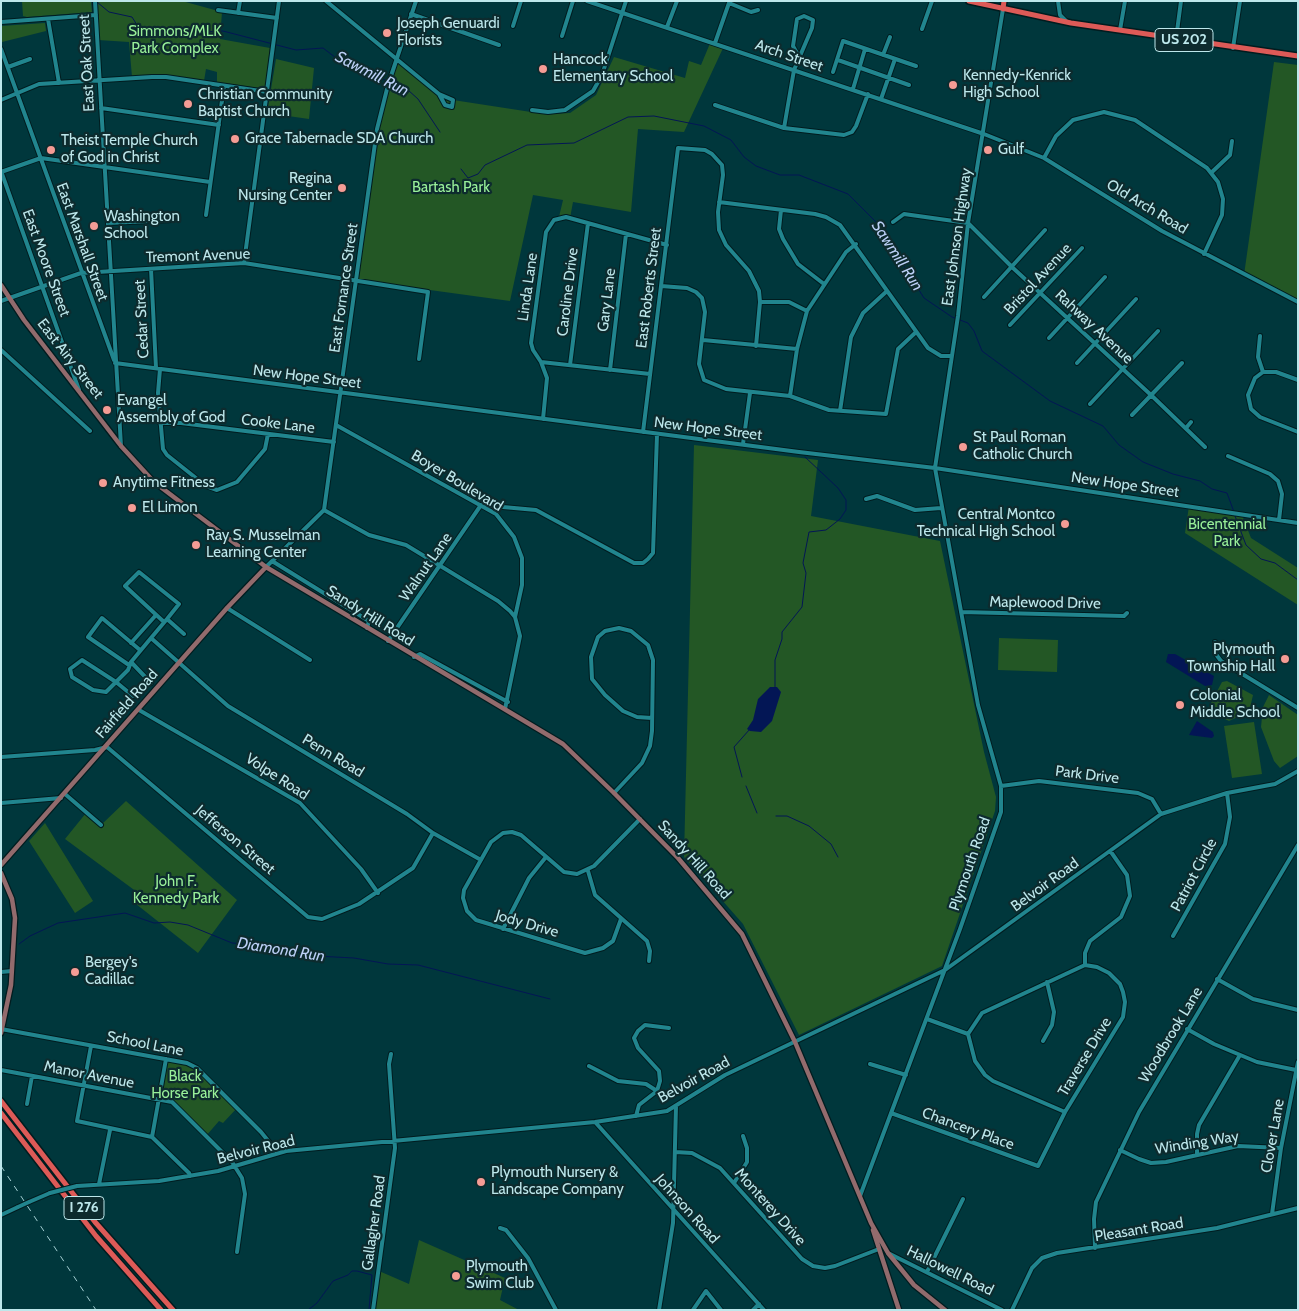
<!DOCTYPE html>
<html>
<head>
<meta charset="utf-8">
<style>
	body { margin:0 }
	#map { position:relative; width:1299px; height:1311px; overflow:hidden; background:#00373c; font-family:Cabin,sans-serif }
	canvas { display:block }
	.frame { position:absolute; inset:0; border:2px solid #bde7eb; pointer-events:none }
</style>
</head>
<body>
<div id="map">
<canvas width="1299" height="1311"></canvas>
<div class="frame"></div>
</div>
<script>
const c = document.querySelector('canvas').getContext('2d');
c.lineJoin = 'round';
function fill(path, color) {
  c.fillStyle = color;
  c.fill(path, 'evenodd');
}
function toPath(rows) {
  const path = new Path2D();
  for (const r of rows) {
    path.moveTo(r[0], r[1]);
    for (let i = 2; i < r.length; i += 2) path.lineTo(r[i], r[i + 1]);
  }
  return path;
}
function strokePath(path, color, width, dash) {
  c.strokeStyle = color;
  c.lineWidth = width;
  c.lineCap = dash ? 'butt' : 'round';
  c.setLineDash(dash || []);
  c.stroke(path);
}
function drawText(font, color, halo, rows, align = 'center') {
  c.font = font + ' Cabin,sans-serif';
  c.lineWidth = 4.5;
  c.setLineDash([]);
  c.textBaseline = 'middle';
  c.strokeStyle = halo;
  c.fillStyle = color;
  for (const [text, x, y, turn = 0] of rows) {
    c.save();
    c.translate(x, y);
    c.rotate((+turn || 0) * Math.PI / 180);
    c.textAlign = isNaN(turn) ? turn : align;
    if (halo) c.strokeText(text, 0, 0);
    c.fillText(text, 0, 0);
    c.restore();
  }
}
const green = toPath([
	[22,1,91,1,92,12,27,17,23,16],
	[95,1,182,1,222,12,220,39,270,48,265,89,217,82,217,72,206,69,204,81,132,77,129,42,98,40],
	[45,23,46,31,2,42,1,26],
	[711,41,724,46,684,132,638,129,631,212,573,202,570,218,559,217,563,200,533,195,510,301,357,280,377,129,396,60,439,94,453,100,544,114,570,113,596,95,614,57,685,78,689,61,701,65],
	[276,59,314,68,309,119,267,113],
	[1274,62,1298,65,1298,302,1244,275],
	[694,445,818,460,811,516,940,541,984,752,996,797,995,811,942,966,799,1035,743,924,684,857],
	[1189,506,1242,515,1251,538,1298,568,1298,605,1185,533],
	[999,638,1058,640,1057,672,998,670],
	[1227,681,1253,695,1250,708,1244,714,1229,721,1207,710,1222,682],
	[1269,695,1298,715,1298,756,1280,768,1274,761,1261,727,1263,707],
	[1254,722,1262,774,1232,778,1224,726],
	[126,801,237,900,198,953,136,904,141,895,65,839,86,813,101,825],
	[45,823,93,901,75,913,29,841],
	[166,1059,197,1068,237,1108,223,1123,219,1121,206,1136,172,1102,159,1100],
	[419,1240,505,1278,500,1300,519,1310,373,1310,379,1271,409,1284]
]);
const water = toPath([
	[1168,654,1175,654,1214,676,1212,685,1205,686,1166,662],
	[770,687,777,687,781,692,772,721,761,732,750,731,747,729,753,720,758,699],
	[1197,721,1213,732,1214,736,1212,738,1189,735]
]);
const stream = toPath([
	[97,2,109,12,132,17,137,25,152,34,223,31,296,50,323,48,340,61,372,76,396,83,408,90,418,99,440,132],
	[461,169,468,178,478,174,485,165,527,145,574,143,628,117,654,116,704,126,731,140,744,157,756,166,780,175,799,175,848,194,877,223,924,298,952,317,968,323,974,331,982,351,1050,401,1103,426,1119,445,1143,462,1173,474,1200,481,1212,489,1227,493,1234,512],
	[1235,516,1246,545,1261,559,1275,563,1298,580],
	[775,687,775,660,782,639,782,632,802,607,806,573,803,563,809,532,826,530,840,519,846,510,846,500,838,488,805,457],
	[742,777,734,747,750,729],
	[746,786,757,813],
	[776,816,787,816,809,826,831,844,838,857],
	[19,944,30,936,58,923,125,913,154,923,170,922,188,925,232,943,261,945,316,956,354,958,388,964,418,965,550,999],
	[308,1310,317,1303,333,1281,348,1275,352,1271,357,1271,372,1275,369,1310]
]);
const minor = toPath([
	[95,1,121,446],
	[326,1,439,94,453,100,452,107,445,105,439,94],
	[587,1,984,134,1044,158,1162,231,1298,302],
	[1058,1,1060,15,1066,21],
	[218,10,277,18],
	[238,13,240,1],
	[411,14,499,45],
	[48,19,59,83],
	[1,22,96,15],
	[513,26,521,1],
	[667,27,677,1],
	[922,29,932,1],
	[1120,30,1125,1],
	[562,36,573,1],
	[1176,39,1181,1],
	[715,43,729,3,751,12,758,10],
	[1233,48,1240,1],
	[1,49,114,360],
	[883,55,890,37],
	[838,60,909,85],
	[8,67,30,59],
	[833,72,843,41,916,66],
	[853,89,865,49],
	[881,99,895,59],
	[1,100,39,84,152,77,166,77,267,92],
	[715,105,784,128,844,135,852,132,856,126,868,94],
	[101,108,219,125],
	[532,110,548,112,565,110,593,91,602,75,626,1],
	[784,128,794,70,812,28,813,20,804,16,797,19,793,46,799,57],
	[1044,158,1056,136,1073,120,1104,112,1135,120,1207,168,1218,182,1223,199,1222,215,1204,254],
	[1,171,79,390],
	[1,172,41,158,210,182],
	[1212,172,1230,155,1232,141],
	[719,202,815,214,826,217,840,225,928,348,941,356,951,356],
	[781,210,779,229,783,239,798,264,824,284],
	[206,215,224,86],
	[893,222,904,214,968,223,1013,268,1151,395,1205,447],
	[108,223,172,220],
	[244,263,279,1],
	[151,269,156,368],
	[661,286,687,288,696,292,702,298,705,312,699,364,704,380,726,389,790,396,829,410,886,414,898,349,915,333],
	[984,297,1045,230],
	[1,301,81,273,244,263,428,292,419,359],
	[760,302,789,302,807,311],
	[1010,325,1082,248],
	[1260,336,1258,357,1263,372],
	[1049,338,1105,277],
	[703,340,797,349],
	[1,350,90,431],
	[541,362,547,378,543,419],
	[115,363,799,452,935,468,1298,523],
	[1077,363,1136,299],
	[570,365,588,223],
	[160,369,158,393,163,449,167,455,206,486,217,490,237,482,265,449,268,434],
	[610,370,626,234],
	[650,374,541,362,533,350,531,343,546,232,554,220,566,217,667,245],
	[1298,380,1276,372,1263,372,1255,378,1248,395,1251,409,1260,417,1298,432],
	[790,396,797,349,807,311,846,252,856,244],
	[1090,404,1158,331],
	[840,411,851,337,863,313,887,291],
	[1132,415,1182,363],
	[160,423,181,423,334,442],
	[336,425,496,514,514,537,522,558,522,585,515,617],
	[1186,428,1191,422],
	[643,432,678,148,705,150,712,154,722,165,723,175,718,212,719,230,726,245,749,271,759,291,760,302,756,346],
	[743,444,750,393],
	[1228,456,1270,474,1278,481,1282,494,1279,520],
	[866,499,877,496,915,510,941,508],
	[324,510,369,535,406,545,498,601,510,611,515,617,520,636,505,709],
	[272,561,369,621,367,628],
	[266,567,324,510,377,129,388,85,416,1],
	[227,608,310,660],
	[961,612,1124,616,1127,613],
	[167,619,184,634],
	[151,638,228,706,407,814,433,833,481,860],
	[388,641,481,505,536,510,634,563,643,563,648,559,653,553,657,434],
	[1215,642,1215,653,1221,661,1298,708],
	[131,643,156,615],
	[414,657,420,654,508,702],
	[131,662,151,683],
	[129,665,88,637,102,618,140,650],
	[133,696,116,682,82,660,70,669,72,677,93,690,106,692,128,670,131,662,151,638,167,619,179,604,139,572,125,586,164,622],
	[139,710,300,803,361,869,378,893],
	[1,757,95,750,107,747,308,917,322,919,359,904,413,868,433,833],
	[1001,786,1039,781,1138,793,1152,799,1161,814],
	[614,793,642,763,650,746,652,731,653,660,648,645,631,631,619,628,605,631,598,637,591,657,592,679,605,695,623,711,637,717,652,718],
	[65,794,101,825],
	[1,803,61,798],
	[588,871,595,895,647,941,650,951,649,961],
	[621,919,613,941,603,948,585,953,476,920,467,911,463,898,464,890,491,842,503,833,512,832,521,835,564,872,577,874,594,866,640,819],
	[503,929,529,878,546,857],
	[1173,936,1225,844,1230,817,1227,793],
	[1085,965,1085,953,1090,941,1121,917,1130,896,1127,875,1111,852],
	[1,972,12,971],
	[1217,979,1253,999,1298,1010],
	[927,1019,968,1034,975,1061,985,1075,993,1081,1065,1112],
	[1,1029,187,1063,197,1068,261,1132,278,1153],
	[1187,1029,1214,1044,1257,1062,1296,1070],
	[1043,1041,1052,1025,1054,1012,1047,982],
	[91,1046,77,1121,152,1137,189,1173,190,1176],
	[870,1064,906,1075],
	[589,1066,618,1081,646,1084,657,1091],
	[1,1070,172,1102,232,1162,242,1178,245,1194,237,1252],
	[27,1104,32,1076],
	[891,1113,1038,1166,1065,1112,1123,1017,1125,1002,1123,992,1120,984,1109,973,1097,967,1085,965,982,1013,968,1034],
	[636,1116,639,1105,657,1091,660,1081,659,1071,638,1048,634,1038,638,1031,645,1025,669,1028],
	[595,1122,764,1310],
	[152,1137,166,1059],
	[1120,1150,1139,1159,1151,1163,1166,1162,1238,1146,1281,1148],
	[675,1152,692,1153,720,1168,802,1259,813,1266,825,1268,835,1266,879,1249],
	[1197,1155,1197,1134,1199,1125,1240,1055],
	[734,1183,747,1162,747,1148,743,1136],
	[99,1184,110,1130],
	[77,1186,159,1181,218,1171,286,1151,595,1122,667,1111,725,1075,945,970,1161,814,1227,793,1275,784,1298,771],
	[860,1196,960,929,1001,812,1001,786,978,705,935,468,958,316,968,223,1003,9],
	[29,1202,50,1193],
	[1272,1214,1281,1148,1298,1062],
	[1,1215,18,1207],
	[500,1228,506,1230,528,1258,556,1310],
	[1095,1248,1094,1219,1096,1202,1139,1112,1298,845],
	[890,1254,1002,1310],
	[927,1272,963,1199],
	[373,1310,395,1148,389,1064,391,1054],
	[659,1310,673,1223,676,1106],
	[693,1310,706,1291,721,1310],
	[753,1310,759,1304],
	[1012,1310,1032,1268,1042,1258,1057,1253,1217,1228,1298,1208]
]);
const major = toPath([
	[1,285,24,320,121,446,154,482,266,567,563,744,614,793,678,858,742,934,795,1042,871,1223,888,1253,914,1285,945,1310],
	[1,865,227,608,266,567],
	[1,873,12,899,15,918,11,985,1,1033],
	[873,1230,899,1310]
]);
const highway = toPath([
	[969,1,1071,23,1298,56],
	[1003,9,1004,1],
	[1,1101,95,1222,173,1310],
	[1,1113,96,1236,161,1310]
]);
const rail = toPath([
	[1,1166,96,1310]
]);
const minorBridge = toPath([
	[50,1193,77,1186],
	[18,1207,29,1202]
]);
const markers = [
	[387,33,5,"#f59c95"],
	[543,69,5,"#f59c95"],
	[953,85,5,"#f59c95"],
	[188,104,5,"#f59c95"],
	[235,139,5,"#f59c95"],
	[51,150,5,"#f59c95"],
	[988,150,5,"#f59c95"],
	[342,188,5,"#f59c95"],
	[94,226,5,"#f59c95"],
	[107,410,5,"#f59c95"],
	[963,447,5,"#f59c95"],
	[103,483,5,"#f59c95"],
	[132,508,5,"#f59c95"],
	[1065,524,5,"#f59c95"],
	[196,545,5,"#f59c95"],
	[1285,659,5,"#f59c95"],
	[1180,705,5,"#f59c95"],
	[75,972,5,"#f59c95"],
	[481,1182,5,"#f59c95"],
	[456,1276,5,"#f59c95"]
];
const shields = [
	[1184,40,58],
	[84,1208,40]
];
const shieldNames = [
	["US 202",1184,40],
	["I 276",84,1208]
];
const poiNames = [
	["Joseph Genuardi",397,24],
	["Florists",397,41],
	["Hancock",553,60],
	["Elementary School",553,77],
	["Kennedy-Kenrick",963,76],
	["High School",963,93],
	["Christian Community",198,95],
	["Baptist Church",198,112],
	["Grace Tabernacle SDA Church",245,139],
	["Theist Temple Church",61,141],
	["of God in Christ",61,158],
	["Gulf",998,150],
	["Regina",332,179,"right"],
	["Nursing Center",332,196,"right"],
	["Washington",104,217],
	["School",104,234],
	["Evangel",117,401],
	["Assembly of God",117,418],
	["St Paul Roman",973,438],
	["Catholic Church",973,455],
	["Anytime Fitness",113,483],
	["El Limon",142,508],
	["Central Montco",1055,515,"right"],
	["Technical High School",1055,532,"right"],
	["Ray S. Musselman",206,536],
	["Learning Center",206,553],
	["Plymouth",1275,650,"right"],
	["Township Hall",1275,667,"right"],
	["Colonial",1190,696],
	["Middle School",1190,713],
	["Bergey's",85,963],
	["Cadillac",85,980],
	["Plymouth Nursery &",491,1173],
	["Landscape Company",491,1190],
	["Plymouth",466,1267],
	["Swim Club",466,1284]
];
const parkNames = [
	["Simmons/MLK",175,32],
	["Park Complex",175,49],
	["Bartash Park",451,188],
	["Bicentennial",1227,525],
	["Park",1227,542],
	["John F.",176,882],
	["Kennedy Park",176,899],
	["Black",185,1077],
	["Horse Park",185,1094]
];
const streetNames = [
	["Arch Street",789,56,19],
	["East Oak Street",87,63,-93],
	["Old Arch Road",1147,207,31],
	["East Johnson Highway",957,237,-82],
	["East Marshall Street",82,242,70],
	["Tremont Avenue",198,256,-2],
	["East Moore Street",46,263,70],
	["Bristol Avenue",1038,279,-47],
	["Linda Lane",528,287,-82],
	["East Fornance Street",344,288,-82],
	["East Roberts Street",649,288,-83],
	["Caroline Drive",568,292,-83],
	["Gary Lane",607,300,-83],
	["Cedar Street",142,319,-93],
	["Rahway Avenue",1094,327,43],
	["East Airy Street",70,359,52],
	["New Hope Street",307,377,7],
	["Cooke Lane",278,424,7],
	["New Hope Street",708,429,7],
	["Boyer Boulevard",457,481,31],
	["New Hope Street",1125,485,8],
	["Walnut Lane",426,567,-55],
	["Maplewood Drive",1045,603,1],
	["Sandy Hill Road",370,616,32],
	["Fairfield Road",127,704,-49],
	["Penn Road",333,756,31],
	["Park Drive",1087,775,7],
	["Volpe Road",277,777,33],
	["Jefferson Street",235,840,40],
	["Sandy Hill Road",694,860,48],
	["Plymouth Road",970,864,-71],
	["Patriot Circle",1194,875,-62],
	["Belvoir Road",1045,885,-36],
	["Jody Drive",527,924,16],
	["Woodbrook Lane",1171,1035,-59],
	["School Lane",145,1044,11],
	["Traverse Drive",1085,1057,-59],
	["Manor Avenue",89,1075,11],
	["Belvoir Road",694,1080,-29],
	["Chancery Place",968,1129,20],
	["Clover Lane",1273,1136,-80],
	["Winding Way",1197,1143,-9],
	["Belvoir Road",256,1150,-14],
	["Monterey Drive",770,1207,48],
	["Johnson Road",687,1209,48],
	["Gallagher Road",374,1223,-82],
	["Pleasant Road",1139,1230,-9],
	["Hallowell Road",950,1271,26]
];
const waterNames = [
	["Sawmill Run",372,74,27],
	["Sawmill Run",897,256,57],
	["Diamond Run",281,950,9]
];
fill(green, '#235725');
fill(water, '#031655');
strokePath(stream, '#031655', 1);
strokePath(minor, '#001c1f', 6);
strokePath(major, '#001c1f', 7);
strokePath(highway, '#001c1f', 8);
strokePath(minor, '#21858e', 4);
strokePath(major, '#926b6d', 4.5);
strokePath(highway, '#dd5a57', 5);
strokePath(rail, '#a2ced2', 1, [6, 6]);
strokePath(minorBridge, '#001c1f', 6, []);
strokePath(minorBridge, '#21858e', 4);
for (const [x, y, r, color] of markers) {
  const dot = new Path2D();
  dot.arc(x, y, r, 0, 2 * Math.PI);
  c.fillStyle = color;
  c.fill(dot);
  strokePath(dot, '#0d2b2e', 2);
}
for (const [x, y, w] of shields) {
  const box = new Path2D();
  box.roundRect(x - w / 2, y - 11.5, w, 23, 4);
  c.fillStyle = '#0d2b2e';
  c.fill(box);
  strokePath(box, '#bde7eb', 1);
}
drawText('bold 14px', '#bde7eb', null, shieldNames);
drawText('15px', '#bde7eb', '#0d2b2e', poiNames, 'left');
drawText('15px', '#99f099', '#0d2b2e', parkNames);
drawText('15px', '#bde7eb', '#0d2b2e', streetNames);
drawText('italic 16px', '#bcd0f6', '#0d2b2e', waterNames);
</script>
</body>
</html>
